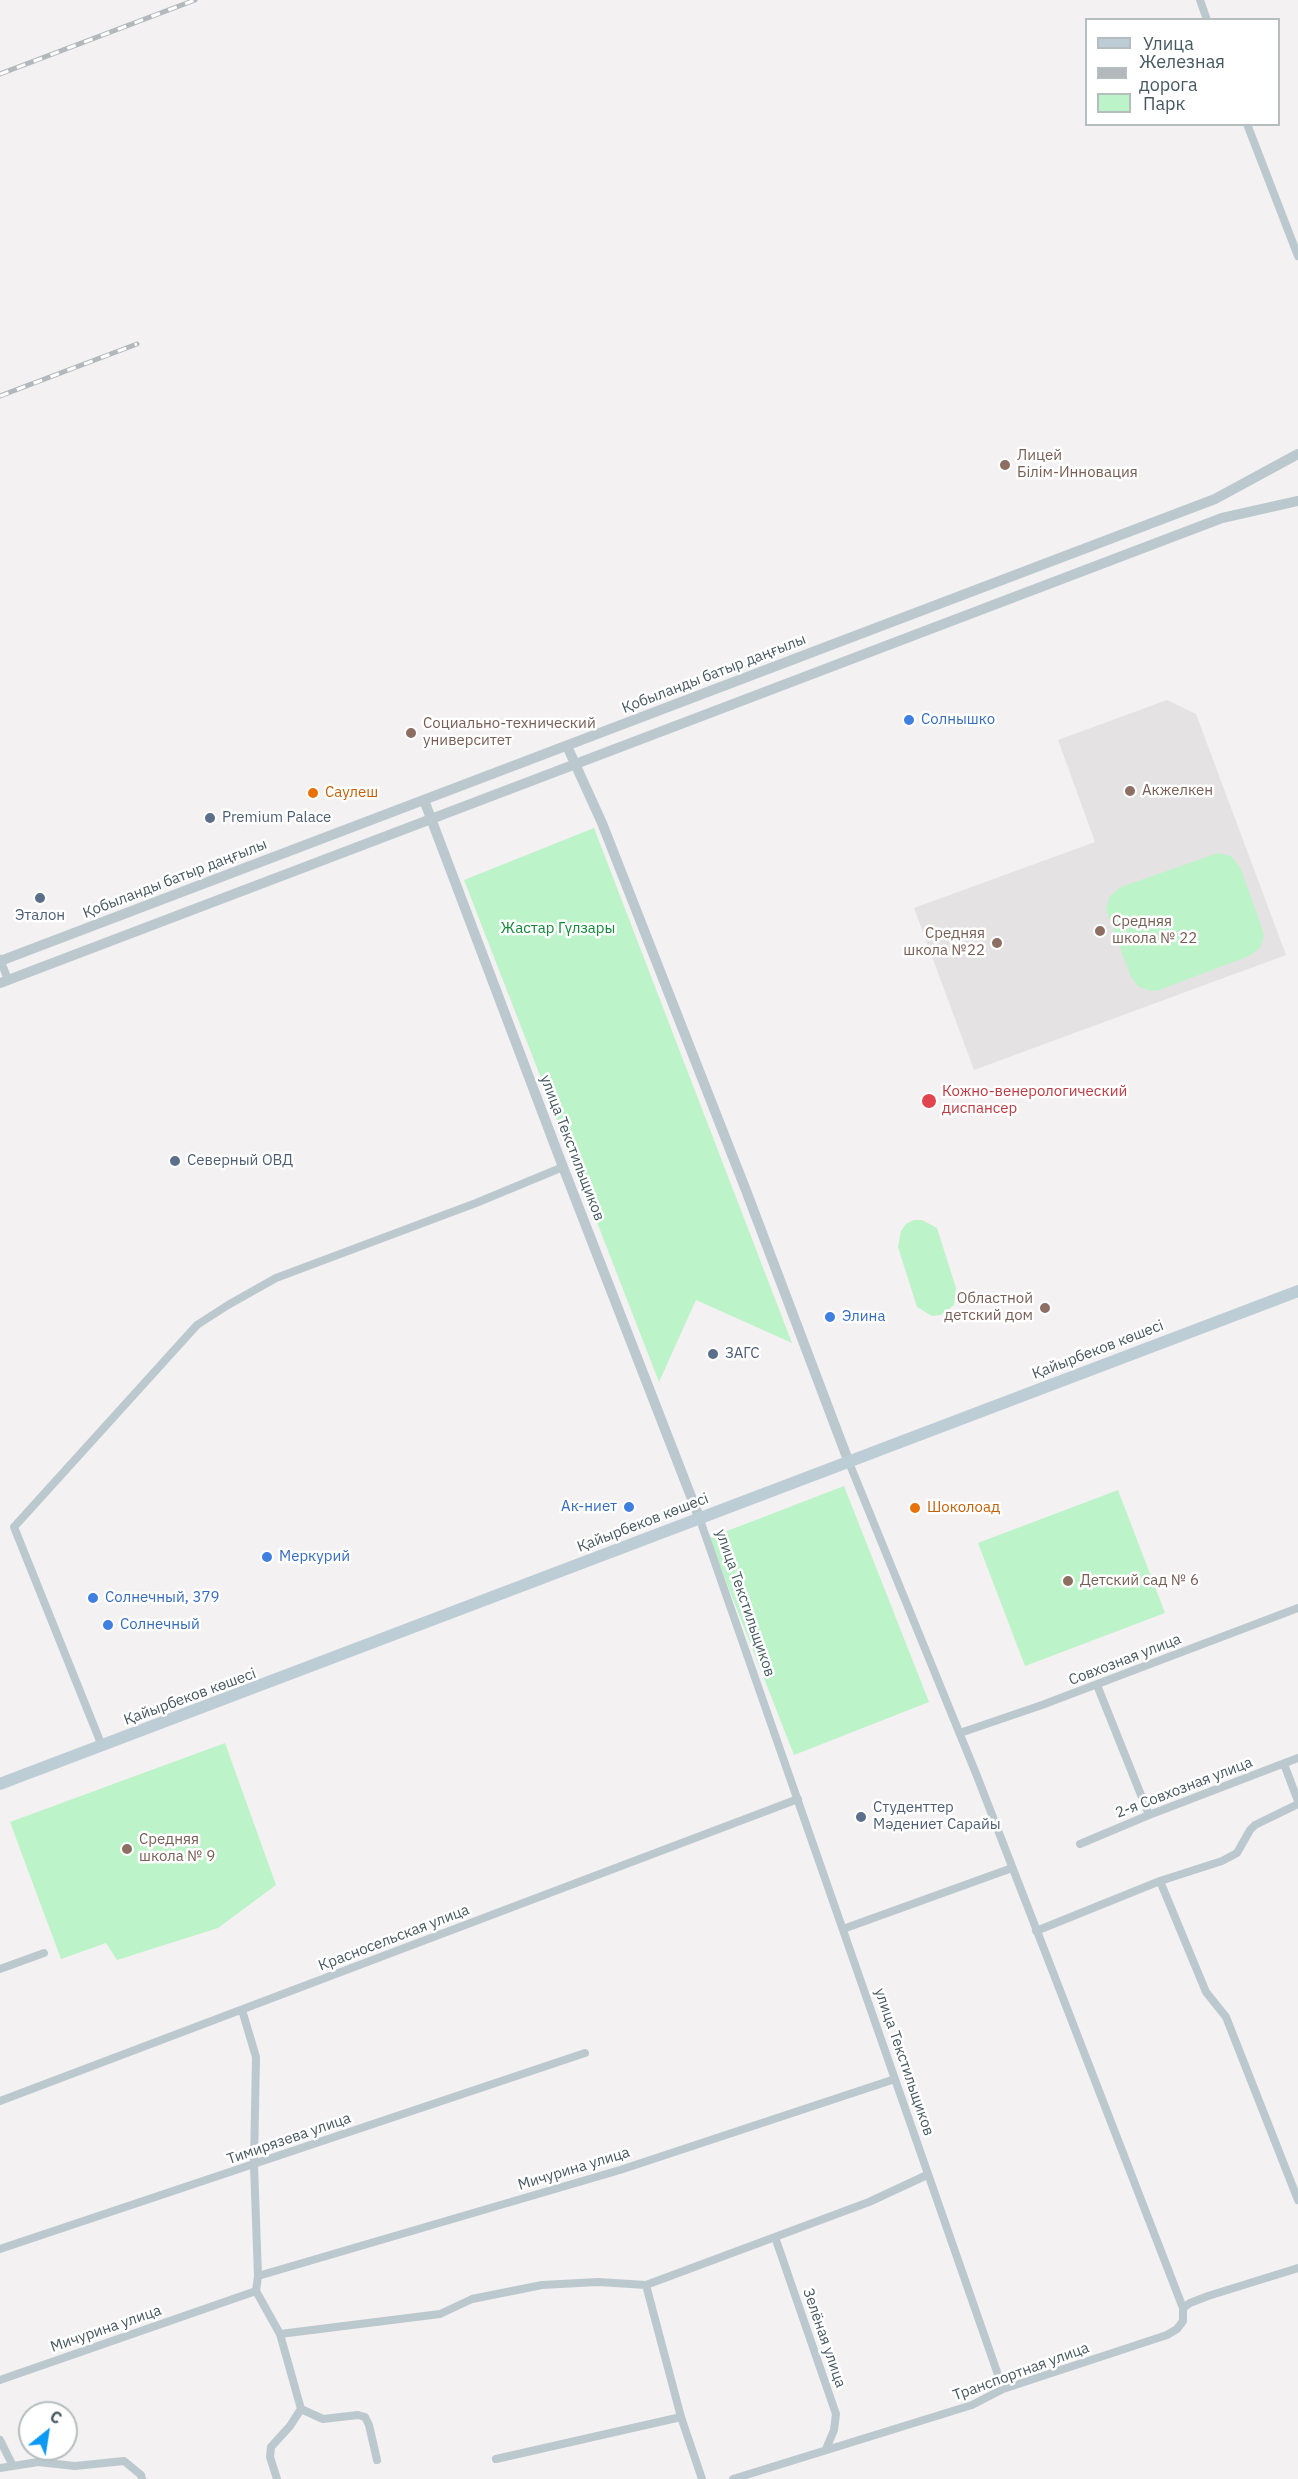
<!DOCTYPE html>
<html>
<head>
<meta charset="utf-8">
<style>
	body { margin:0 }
	#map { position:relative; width:1298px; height:2479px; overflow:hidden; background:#f3f1f1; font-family:"IBM Plex Sans",sans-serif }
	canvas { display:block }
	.legend { position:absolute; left:1085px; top:18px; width:195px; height:108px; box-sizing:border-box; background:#fff; border:2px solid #b5bdbf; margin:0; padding:8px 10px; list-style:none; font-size:18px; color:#475960 }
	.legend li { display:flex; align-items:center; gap:12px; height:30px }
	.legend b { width:30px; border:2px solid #b5bdbf }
	.north { position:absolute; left:18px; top:2401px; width:60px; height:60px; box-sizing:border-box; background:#fff; border:2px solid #b5bdbf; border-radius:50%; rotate:30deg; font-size:16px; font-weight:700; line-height:24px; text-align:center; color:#475960 }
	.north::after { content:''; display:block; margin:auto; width:21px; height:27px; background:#0b99f3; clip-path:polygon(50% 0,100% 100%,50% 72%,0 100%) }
</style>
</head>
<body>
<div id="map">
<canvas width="1298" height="2479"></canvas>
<ul class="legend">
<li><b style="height:8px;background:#bdcdd6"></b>Улица</li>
<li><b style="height:8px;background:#b3b8bc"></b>Железная дорога</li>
<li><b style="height:16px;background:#bdf3c9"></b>Парк</li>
</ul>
<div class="north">С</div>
</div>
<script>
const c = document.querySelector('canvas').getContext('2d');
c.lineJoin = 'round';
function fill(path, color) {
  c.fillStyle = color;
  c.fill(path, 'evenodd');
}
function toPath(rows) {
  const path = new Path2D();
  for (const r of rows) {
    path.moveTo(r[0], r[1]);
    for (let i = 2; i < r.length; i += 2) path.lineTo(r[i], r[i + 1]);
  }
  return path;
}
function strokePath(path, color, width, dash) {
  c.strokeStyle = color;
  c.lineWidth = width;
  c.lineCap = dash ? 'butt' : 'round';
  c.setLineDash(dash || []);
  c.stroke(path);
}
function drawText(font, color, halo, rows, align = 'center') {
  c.font = font + ' "IBM Plex Sans",sans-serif';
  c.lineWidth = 5;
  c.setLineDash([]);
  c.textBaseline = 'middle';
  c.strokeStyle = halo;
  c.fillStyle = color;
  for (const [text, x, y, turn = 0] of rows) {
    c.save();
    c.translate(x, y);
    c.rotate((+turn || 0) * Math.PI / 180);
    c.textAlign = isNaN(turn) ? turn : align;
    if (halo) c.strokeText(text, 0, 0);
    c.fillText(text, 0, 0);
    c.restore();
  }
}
const education = toPath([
	[1167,700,1196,714,1286,955,974,1070,914,908,1095,842,1058,740]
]);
const green = toPath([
	[594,828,792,1343,696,1300,659,1382,464,880],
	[1218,853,1231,856,1240,867,1262,928,1264,935,1260,948,1249,956,1159,990,1152,991,1139,987,1131,977,1108,915,1106,909,1110,896,1121,887],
	[914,1220,922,1220,937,1228,956,1288,954,1305,941,1315,932,1316,917,1307,898,1247,901,1231,906,1224],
	[844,1486,929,1702,794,1755,709,1538],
	[1118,1490,1165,1613,1025,1666,978,1543],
	[225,1743,276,1885,218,1928,117,1960,106,1943,61,1959,10,1822]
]);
const minor = toPath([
	[1200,0,1207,20],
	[1247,124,1298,256],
	[0,959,8,980],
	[848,1460,977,1776,1183,2308],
	[699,1517,1003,2389],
	[1097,1685,1149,1815],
	[960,1733,1042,1705,1298,1608],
	[102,1746,14,1527,197,1325,228,1305,276,1278,476,1203,563,1167],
	[1284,1764,1298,1801],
	[1298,1804,1255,1825,1250,1830,1237,1853,1222,1861,1160,1881,1206,1992,1226,2017,1298,2200],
	[1080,1844,1149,1815,1298,1758],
	[843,1929,1012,1868],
	[1036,1931,1160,1881],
	[0,1969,44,1953],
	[242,2010,256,2057,254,2165,258,2276,256,2291,280,2334,301,2409,290,2426,271,2447,270,2457,277,2479],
	[0,2101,798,1799],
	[775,2237,836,2414,834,2430,826,2449],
	[0,2249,585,2053],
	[258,2276,620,2170,895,2079],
	[646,2285,681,2417,702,2479],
	[280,2334,440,2314,472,2299,542,2285,598,2282,646,2285,869,2202,927,2175],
	[0,2380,256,2291],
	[301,2409,323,2419,358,2415,365,2417,369,2425,377,2460],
	[0,2440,12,2464],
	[496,2459,681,2417],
	[0,2468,38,2462,75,2466,124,2461,141,2475,142,2479],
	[733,2479,972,2405,1003,2389,1167,2335,1177,2329,1183,2321,1183,2308,1190,2303,1208,2296,1298,2268]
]);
const tertiary = toPath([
	[567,746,602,823,747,1193,848,1460],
	[424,800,563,1167,699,1517],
	[0,961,1215,499,1298,454],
	[0,983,1222,518,1298,501]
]);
const secondary = toPath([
	[0,1784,1298,1291]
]);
const rail = toPath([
	[0,74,195,0],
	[0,396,137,344]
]);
const markers = [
	[1005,465,6,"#8d6e63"],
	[909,720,6,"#3f7fe0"],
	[411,733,6,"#8d6e63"],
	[1130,791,6,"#8d6e63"],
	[313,793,6,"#e8710a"],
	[210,818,6,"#5c6f8a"],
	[40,898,6,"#5c6f8a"],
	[1100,931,6,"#8d6e63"],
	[997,943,6,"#8d6e63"],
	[929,1101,8,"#e0444e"],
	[175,1161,6,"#5c6f8a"],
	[1045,1308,6,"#8d6e63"],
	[830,1317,6,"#3f7fe0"],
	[713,1354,6,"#5c6f8a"],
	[629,1507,6,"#3f7fe0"],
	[915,1508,6,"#e8710a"],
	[267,1557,6,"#3f7fe0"],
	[1068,1581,6,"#8d6e63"],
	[93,1598,6,"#3f7fe0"],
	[108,1625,6,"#3f7fe0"],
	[861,1817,6,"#5c6f8a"],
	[127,1849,6,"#8d6e63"]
];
const educationNames = [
	["Лицей",1017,456],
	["Білім-Инновация",1017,473],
	["Социально-технический",423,724],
	["университет",423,741],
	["Акжелкен",1142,791],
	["Средняя",1112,922],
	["школа № 22",1112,939],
	["Средняя",985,934,"right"],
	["школа №22",985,951,"right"],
	["Областной",1033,1299,"right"],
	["детский дом",1033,1316,"right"],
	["Детский сад № 6",1080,1581],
	["Средняя",139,1840],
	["школа № 9",139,1857]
];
const streetNames = [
	["Қобыланды батыр даңғылы",714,674,-21],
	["Қобыланды батыр даңғылы",175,879,-21],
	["улица Текстильщиков",572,1148,69],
	["Қайырбеков көшесі",1098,1350,-21],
	["Қайырбеков көшесі",643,1523,-21],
	["улица Текстильщиков",745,1603,71],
	["Совхозная улица",1125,1660,-21],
	["Қайырбеков көшесі",190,1697,-20],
	["2-я Совхозная улица",1184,1788,-21],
	["Красносельская улица",394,1938,-21],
	["улица Текстильщиков",904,2062,71],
	["Тимирязева улица",289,2139,-19],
	["Мичурина улица",574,2169,-17],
	["Мичурина улица",106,2329,-19],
	["Зелёная улица",824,2338,71],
	["Транспортная улица",1021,2372,-20]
];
const shopNames = [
	["Солнышко",921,720],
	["Элина",842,1317],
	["Ак-ниет",617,1507,"right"],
	["Меркурий",279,1557],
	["Солнечный, 379",105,1598],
	["Солнечный",120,1625]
];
const foodNames = [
	["Саулеш",325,793],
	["Шоколоад",927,1508]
];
const serviceNames = [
	["Premium Palace",222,818],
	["Эталон",40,916,"center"],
	["Северный ОВД",187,1161],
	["ЗАГС",725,1354],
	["Студенттер",873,1808],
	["Мәдениет Сарайы",873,1825]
];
const parkNames = [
	["Жастар Гүлзары",558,929]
];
const healthNames = [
	["Кожно-венерологический",942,1092],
	["диспансер",942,1109]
];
fill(education, '#e5e2e3');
fill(green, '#bdf3c9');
strokePath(minor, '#bbc9cf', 8);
strokePath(tertiary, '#bbc9cf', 10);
strokePath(secondary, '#bdcdd6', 12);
strokePath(rail, '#b3b8bc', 5);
strokePath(rail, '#fff', 3, [9]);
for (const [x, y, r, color] of markers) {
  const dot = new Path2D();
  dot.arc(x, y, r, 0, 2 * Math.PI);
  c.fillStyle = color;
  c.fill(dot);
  strokePath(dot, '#fff', 2);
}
drawText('15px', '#785e54', '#fff', educationNames, 'left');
drawText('15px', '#475960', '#fff', streetNames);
drawText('15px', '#366cbe', '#fff', shopNames, 'left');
drawText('15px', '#c56008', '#fff', foodNames, 'left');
drawText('15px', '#4e5e75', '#fff', serviceNames, 'left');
drawText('15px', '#108938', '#fff', parkNames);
drawText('15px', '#be3a42', '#fff', healthNames, 'left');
</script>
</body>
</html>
